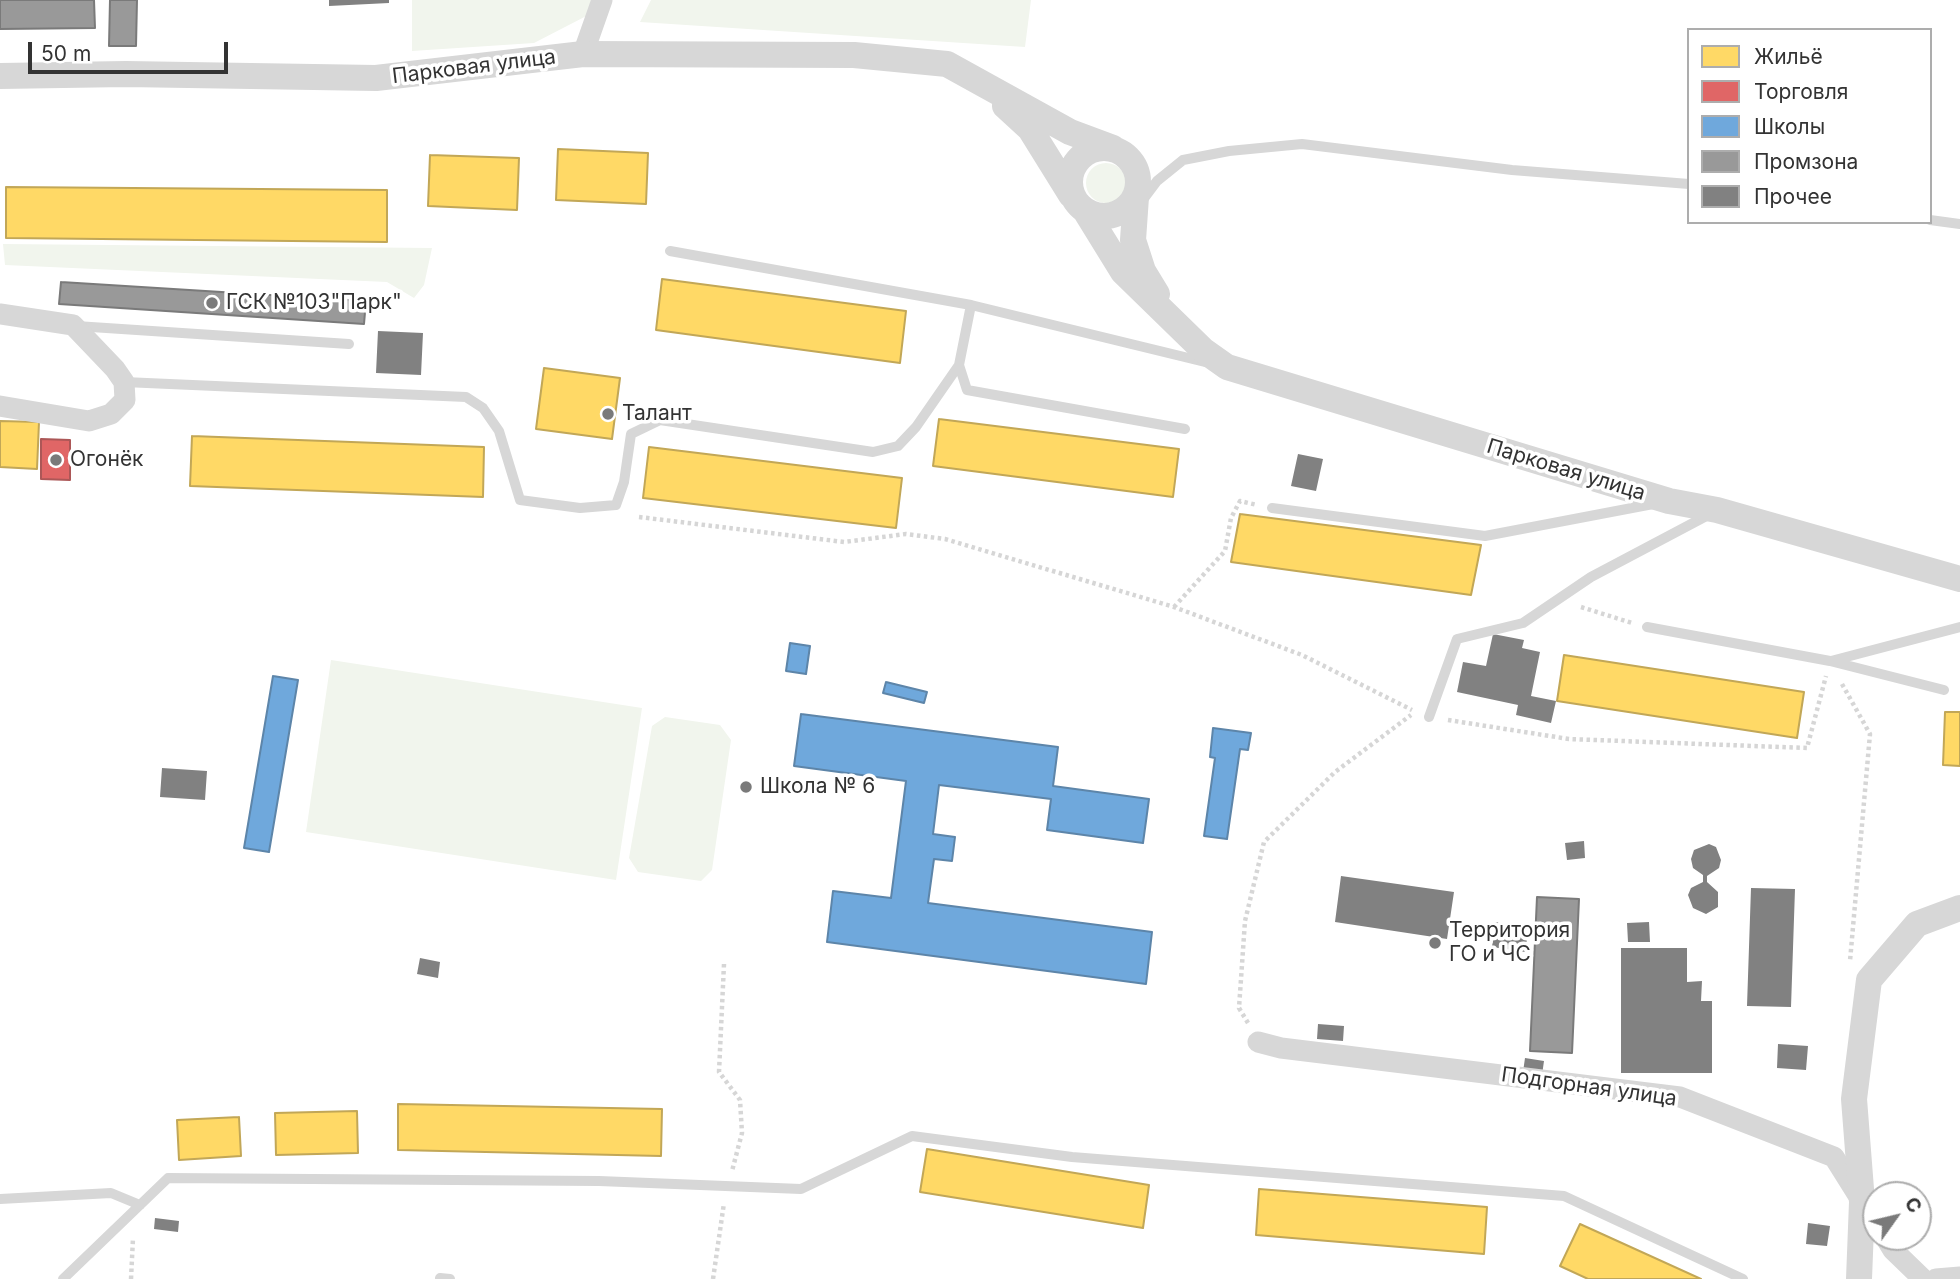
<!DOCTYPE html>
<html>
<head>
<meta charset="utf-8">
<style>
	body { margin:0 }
	#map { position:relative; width:1960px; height:1279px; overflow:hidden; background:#fff; font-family:Inter,sans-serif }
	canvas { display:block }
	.legend { position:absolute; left:1687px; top:28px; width:245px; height:196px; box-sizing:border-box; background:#fff; border:2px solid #adadad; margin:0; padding:9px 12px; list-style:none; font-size:21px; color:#333 }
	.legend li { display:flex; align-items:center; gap:14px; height:35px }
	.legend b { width:35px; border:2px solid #adadad }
	.north { position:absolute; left:1862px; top:1181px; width:70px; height:70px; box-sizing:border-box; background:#fff; border:2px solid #adadad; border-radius:50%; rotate:56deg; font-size:19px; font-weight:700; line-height:28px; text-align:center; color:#333 }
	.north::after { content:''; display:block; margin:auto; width:24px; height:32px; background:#7a7a7a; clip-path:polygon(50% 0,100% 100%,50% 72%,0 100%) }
	.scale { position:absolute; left:28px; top:42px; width:200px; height:32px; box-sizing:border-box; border:4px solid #333; border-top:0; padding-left:9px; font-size:21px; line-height:24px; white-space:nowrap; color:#333; -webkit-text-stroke:5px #fff; paint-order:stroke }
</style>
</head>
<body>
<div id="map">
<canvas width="1960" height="1279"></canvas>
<ul class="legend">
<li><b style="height:19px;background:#ffd966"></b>Жильё</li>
<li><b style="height:19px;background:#e06666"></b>Торговля</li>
<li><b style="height:19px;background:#6fa8dc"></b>Школы</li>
<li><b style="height:19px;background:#999"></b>Промзона</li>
<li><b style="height:19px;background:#818181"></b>Прочее</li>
</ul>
<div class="north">С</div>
<div class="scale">50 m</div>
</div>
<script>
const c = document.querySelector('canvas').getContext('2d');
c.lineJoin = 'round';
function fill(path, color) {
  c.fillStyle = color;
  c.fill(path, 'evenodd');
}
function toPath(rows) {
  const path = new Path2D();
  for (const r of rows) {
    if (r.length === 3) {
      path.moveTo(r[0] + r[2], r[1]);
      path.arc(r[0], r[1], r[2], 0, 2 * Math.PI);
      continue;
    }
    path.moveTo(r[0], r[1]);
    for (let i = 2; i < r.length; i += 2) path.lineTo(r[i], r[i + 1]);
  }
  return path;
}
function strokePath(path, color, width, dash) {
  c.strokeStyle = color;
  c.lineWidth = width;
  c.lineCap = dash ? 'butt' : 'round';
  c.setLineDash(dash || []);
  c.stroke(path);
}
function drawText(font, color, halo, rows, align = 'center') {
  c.font = font + ' Inter,sans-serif';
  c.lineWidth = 7;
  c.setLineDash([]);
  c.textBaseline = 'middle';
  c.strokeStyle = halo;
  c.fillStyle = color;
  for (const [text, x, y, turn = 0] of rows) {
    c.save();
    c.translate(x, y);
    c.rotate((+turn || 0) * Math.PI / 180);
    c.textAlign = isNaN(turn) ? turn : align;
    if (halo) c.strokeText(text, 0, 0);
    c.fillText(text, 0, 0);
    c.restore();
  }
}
const green = toPath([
	[412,0,602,0,596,11,534,43,412,51],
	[651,0,1031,0,1025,47,640,22],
	[1106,183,20],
	[3,244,432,248,424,285,414,298,387,282,5,265],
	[331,660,642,708,616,880,306,832],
	[665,717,720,725,731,740,712,870,701,881,638,872,629,858,652,726]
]);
const homes = toPath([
	[558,149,648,153,646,204,556,200,558,149],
	[430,155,519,158,517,210,428,206,430,155],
	[6,187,387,190,387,242,6,238,6,187],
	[662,279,906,311,900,363,656,330,662,279],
	[544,368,620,378,612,439,536,429,544,368],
	[939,419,1179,449,1173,497,933,466,939,419],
	[0,421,39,422,37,469,0,467,0,421],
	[192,436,484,447,483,497,190,486,192,436],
	[649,447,902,478,896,528,643,498,649,447],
	[1240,514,1481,545,1471,595,1231,562,1240,514],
	[1564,655,1804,692,1797,738,1557,701,1564,655],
	[1945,712,1960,712,1960,766,1943,765,1945,712],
	[398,1104,662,1109,661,1156,398,1150,398,1104],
	[357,1111,358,1153,276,1155,275,1113,357,1111],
	[239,1117,241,1156,179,1160,177,1120,239,1117],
	[927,1149,1149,1185,1143,1228,920,1192,927,1149],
	[1259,1189,1487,1207,1484,1254,1256,1235,1259,1189],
	[1580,1224,1701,1279,1588,1279,1560,1266,1580,1224]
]);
const shops = toPath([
	[41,439,70,440,70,480,41,479,41,439]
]);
const schools = toPath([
	[790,643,810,646,806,674,786,671,790,643],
	[273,676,298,680,269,852,244,848,273,676],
	[886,682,927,692,924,703,883,693,886,682],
	[801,714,1058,747,1053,786,1149,799,1143,843,1047,830,1051,799,939,785,933,834,955,837,952,861,934,859,928,903,1152,932,1146,984,827,942,833,891,891,898,906,781,794,766,801,714],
	[1213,728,1251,733,1248,750,1240,749,1227,839,1204,836,1215,758,1210,757,1213,728]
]);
const industry = toPath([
	[0,0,94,0,95,28,0,29,0,0],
	[110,0,137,0,136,46,109,46,110,0],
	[61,282,366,301,364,324,59,304,61,282],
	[1537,897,1579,899,1572,1053,1530,1051,1537,897]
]);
const building = toPath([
	[329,0,389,0,389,3,329,6],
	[378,331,423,333,421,375,376,373],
	[1298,454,1323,459,1316,491,1291,486],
	[1493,634,1524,640,1522,648,1540,652,1531,696,1556,701,1551,723,1516,715,1518,705,1457,692,1463,662,1486,666],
	[162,768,207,771,205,800,160,797],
	[1584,841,1585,858,1567,860,1565,843],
	[1709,844,1716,847,1721,860,1719,868,1707,876,1707,882,1718,892,1718,907,1706,914,1693,908,1688,895,1691,888,1703,882,1703,875,1693,868,1691,859,1694,850],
	[1341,876,1454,892,1447,939,1335,922],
	[1751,888,1795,889,1791,1007,1747,1006],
	[1495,922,1529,926,1525,952,1492,947],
	[1649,922,1650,942,1628,942,1627,923],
	[1621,948,1687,948,1687,982,1702,981,1701,1001,1712,1001,1712,1073,1621,1073],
	[420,958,440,962,438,978,417,974],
	[1318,1024,1344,1026,1343,1041,1317,1039],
	[1778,1044,1808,1046,1806,1070,1777,1068],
	[1525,1058,1544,1061,1542,1075,1523,1072],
	[155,1218,179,1221,178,1232,154,1229],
	[1808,1223,1830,1226,1827,1246,1806,1244]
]);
const path = toPath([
	[639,517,844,542,906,534,945,539,1174,607,1302,655,1412,710],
	[1174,607,1225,551,1231,518,1240,501,1257,505],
	[1581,607,1632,623],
	[1842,684,1870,734,1850,961],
	[1448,720,1569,739,1807,748,1826,676],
	[724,964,719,1072,740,1100,742,1133,732,1171],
	[1248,1023,1239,1008,1245,921,1264,842,1335,772,1411,715],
	[131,1279,133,1238],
	[713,1279,724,1203]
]);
const service = toPath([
	[1139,205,1157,181,1183,160,1229,151,1302,144,1512,170,1689,184],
	[1930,220,1960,224],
	[670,251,971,305,1205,362],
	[971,305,959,365,967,390,1185,429],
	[76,326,349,344],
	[124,382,466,397,483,408,499,431,520,500,580,508,616,505,624,482,631,434,660,420,873,452,898,446,916,427,959,365],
	[1272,508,1485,536,1653,504],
	[1647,627,1830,661,1944,690],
	[1831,661,1960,627],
	[1429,717,1457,639,1523,623,1591,577,1712,513],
	[0,1199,111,1193,140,1205],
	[440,1278,450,1279],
	[63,1279,168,1178,599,1181,801,1189,912,1136,1072,1157,1564,1196,1743,1279]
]);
const minor = toPath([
	[583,54,602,0],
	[0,314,73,325,115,369,124,382,125,400,111,414,89,421,0,406],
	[1258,1042,1281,1048,1680,1097,1834,1157,1876,1224],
	[1885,1237,1893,1250,1923,1279],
	[1936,1279,1960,1277]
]);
const tertiary = toPath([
	[0,76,126,74,376,78,583,54,854,55,947,64,1070,132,1113,148],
	[1005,106,1030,129,1071,195],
	[1104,182,34],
	[1136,197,1133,240,1143,271,1157,294],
	[1086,212,1123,272,1203,350,1227,367,1669,501,1717,510,1960,579],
	[1859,1279,1862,1202,1854,1099,1869,980,1917,924,1960,908]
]);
const markers = [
	[212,303,7,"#7a7a7a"],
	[608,414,7,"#7a7a7a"],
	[56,460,7,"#7a7a7a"],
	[746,787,7,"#7a7a7a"],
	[1435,943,7,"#7a7a7a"]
];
const streetNames = [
	["Парковая улица",474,67,-7],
	["Парковая улица",1566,470,17],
	["Подгорная улица",1589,1087,8]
];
const poiNames = [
	["ГСК №103\"Парк\"",226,303],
	["Талант",622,414],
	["Огонёк",70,460],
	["Школа № 6",760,787],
	["Территория",1449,931],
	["ГО и ЧС",1449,955]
];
fill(green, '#f1f5ed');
fill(homes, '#ffd966');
strokePath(homes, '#c2a757', 2);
fill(shops, '#e06666');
strokePath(shops, '#ac5757', 2);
fill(schools, '#6fa8dc');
strokePath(schools, '#5d85a9', 2);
fill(industry, '#999');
strokePath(industry, '#7a7a7a', 2);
fill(building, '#818181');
strokePath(path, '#d6d6d6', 4.5, [3.5, 3.5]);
strokePath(service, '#d7d7d7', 10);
strokePath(minor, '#d7d7d7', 21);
strokePath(tertiary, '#d7d7d7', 26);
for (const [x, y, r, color] of markers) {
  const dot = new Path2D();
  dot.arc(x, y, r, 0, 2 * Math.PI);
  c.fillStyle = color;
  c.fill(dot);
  strokePath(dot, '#fff', 2.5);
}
drawText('21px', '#333', '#fff', streetNames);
drawText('21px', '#333', '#fff', poiNames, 'left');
</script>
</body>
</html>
